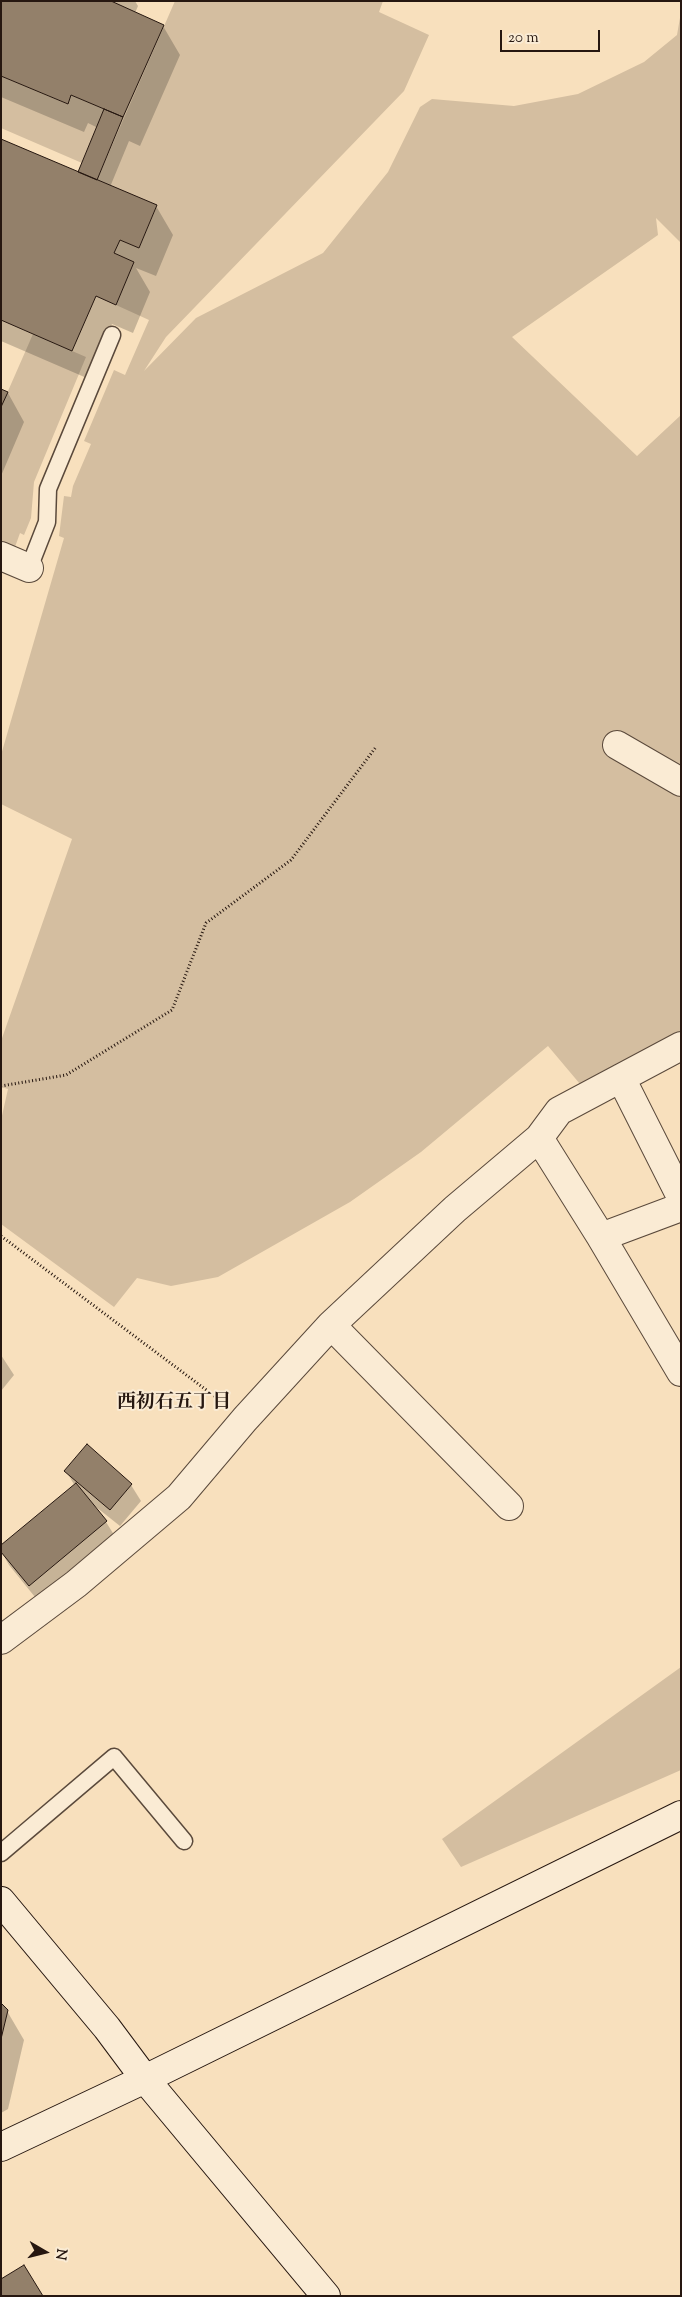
<!DOCTYPE html>
<html>
<head>
<meta charset="utf-8">
<style>
	body { margin:0 }
	#map { position:relative; width:682px; height:2297px; overflow:hidden; background:#f8e0bd; font-family:"Sorts Mill Goudy",serif }
	canvas { display:block }
	.frame { position:absolute; inset:0; border:2px solid #261710; pointer-events:none }
	.north { position:absolute; left:20px; top:2227px; width:50px; height:50px; -webkit-text-stroke:4px #faebd4; paint-order:stroke; rotate:98deg; font-size:14px; font-weight:700; line-height:20px; text-align:center; color:#261710 }
	.north::after { content:''; display:block; margin:auto; width:18px; height:22px; background:#261710; clip-path:polygon(50% 0,100% 100%,50% 72%,0 100%) }
	.scale { position:absolute; left:500px; top:30px; width:100px; height:22px; box-sizing:border-box; border:2px solid #261710; border-top:0; padding-left:6px; font-size:15px; line-height:18px; white-space:nowrap; color:#261710; -webkit-text-stroke:4px #faebd4; paint-order:stroke }
</style>
</head>
<body>
<div id="map">
<canvas width="682" height="2297"></canvas>
<div class="frame"></div>
<div class="north">N</div>
<div class="scale">20 m</div>
</div>
<script>
const c = document.querySelector('canvas').getContext('2d');
c.lineJoin = 'round';
function fill(path, color) {
  c.fillStyle = color;
  c.fill(path, 'evenodd');
}
function toPath(rows) {
  const path = new Path2D();
  for (const r of rows) {
    path.moveTo(r[0], r[1]);
    for (let i = 2; i < r.length; i += 2) path.lineTo(r[i], r[i + 1]);
  }
  return path;
}
function strokePath(path, color, width, dash) {
  c.strokeStyle = color;
  c.lineWidth = width;
  c.lineCap = dash ? 'butt' : 'round';
  c.setLineDash(dash || []);
  c.stroke(path);
}
function drawText(font, color, halo, rows, align = 'center') {
  c.font = font + ' "Sorts Mill Goudy","Noto Serif JP",serif';
  c.lineWidth = 4;
  c.setLineDash([]);
  c.textBaseline = 'middle';
  c.strokeStyle = halo;
  c.fillStyle = color;
  for (const [text, x, y, turn = 0] of rows) {
    c.save();
    c.translate(x, y);
    c.rotate((+turn || 0) * Math.PI / 180);
    c.textAlign = isNaN(turn) ? turn : align;
    if (halo) c.strokeText(text, 0, 0);
    c.fillText(text, 0, 0);
    c.restore();
  }
}
const green = toPath([
	[175,1,383,1,379,12,429,35,404,91,166,337,144,371,196,318,323,253,388,172,420,107,432,99,514,106,578,94,644,62,677,35,681,12,681,243,656,218,658,235,512,337,637,456,681,415,681,768,618,731,606,752,681,796,681,1035,580,1084,548,1046,421,1152,350,1202,218,1277,171,1286,137,1278,114,1307,1,1224,1,1120,8,1089,1,1087,1,1041,72,839,1,804,1,755,64,538,59,536,64,496,71,497,73,486,91,444,84,441,114,370,125,375,149,320,116,305,134,262,114,253,120,240,139,248,157,206,97,180],
	[1,76,67,104,71,95,104,109,82,163,1,128],
	[33,334,86,357,34,482,31,518,24,535,20,533,15,547,1,542,1,407],
	[681,1667,681,1770,461,1867,442,1839]
]);
const shadow = toPath([
	[1,1,135,1,138,6,135,13,163,26,180,55,140,146,129,141,110,187,156,206,173,235,156,276,136,268,150,292,133,333,112,324,89,379,1,341,1,140,79,173,98,128,88,123,84,132,1,97],
	[1,391,8,393,24,422,1,476],
	[1,1355,14,1375,1,1391],
	[66,1471,131,1485,141,1501,120,1526,91,1503,106,1522,116,1538,39,1602,9,1565,1,1551,75,1486],
	[1,2005,7,2011,24,2040,8,2109,1,2113]
]);
const building = toPath([
	[1,1,111,1,164,25,123,117,71,95,68,104,1,76,1,1],
	[104,109,123,117,97,180,78,172,104,109],
	[1,139,157,205,139,248,120,240,114,253,134,262,116,305,96,296,72,351,1,320,1,139],
	[1,389,8,392,1,407,1,389],
	[87,1444,132,1484,110,1510,64,1471,87,1444],
	[76,1483,107,1521,29,1586,1,1552,1,1545,76,1483],
	[1,2003,8,2010,1,2039,1,2003],
	[24,2265,43,2296,1,2296,1,2279,24,2265]
]);
const path = toPath([
	[1,1086,66,1075,172,1010,206,923,291,860,376,747],
	[1,1236,221,1401]
]);
const lane = toPath([
	[29,568,47,522,48,489,112,335],
	[1,1853,114,1757,184,1841]
]);
const street = toPath([
	[1,556,29,568],
	[617,745,681,782],
	[621,1078,681,1197],
	[539,1138,601,1237,681,1372],
	[601,1237,681,1207],
	[331,1325,509,1506],
	[1,1640,76,1584,179,1497,245,1419,331,1325,455,1209,539,1138,559,1111,681,1046]
]);
const secondary = toPath([
	[1,1901,107,2028,145,2079,326,2296],
	[1,2147,145,2079,681,1815]
]);
const neighbourhoodNames = [
	["西初石五丁目",174,1404]
];
fill(green, '#d4bea0');
fill(shadow, '#0003');
fill(building, '#93806a');
strokePath(building, '#261710', 1);
strokePath(lane, '#5a493b', 19);
strokePath(street, '#5a493b', 30);
strokePath(secondary, '#261710', 30);
strokePath(path, '#261710', 3, [1, 2.5]);
strokePath(lane, '#faebd4', 16);
strokePath(street, '#faebd4', 28);
strokePath(secondary, '#faebd4', 28);
drawText('bold 19px', '#261710', '#faebd4', neighbourhoodNames);
</script>
</body>
</html>
